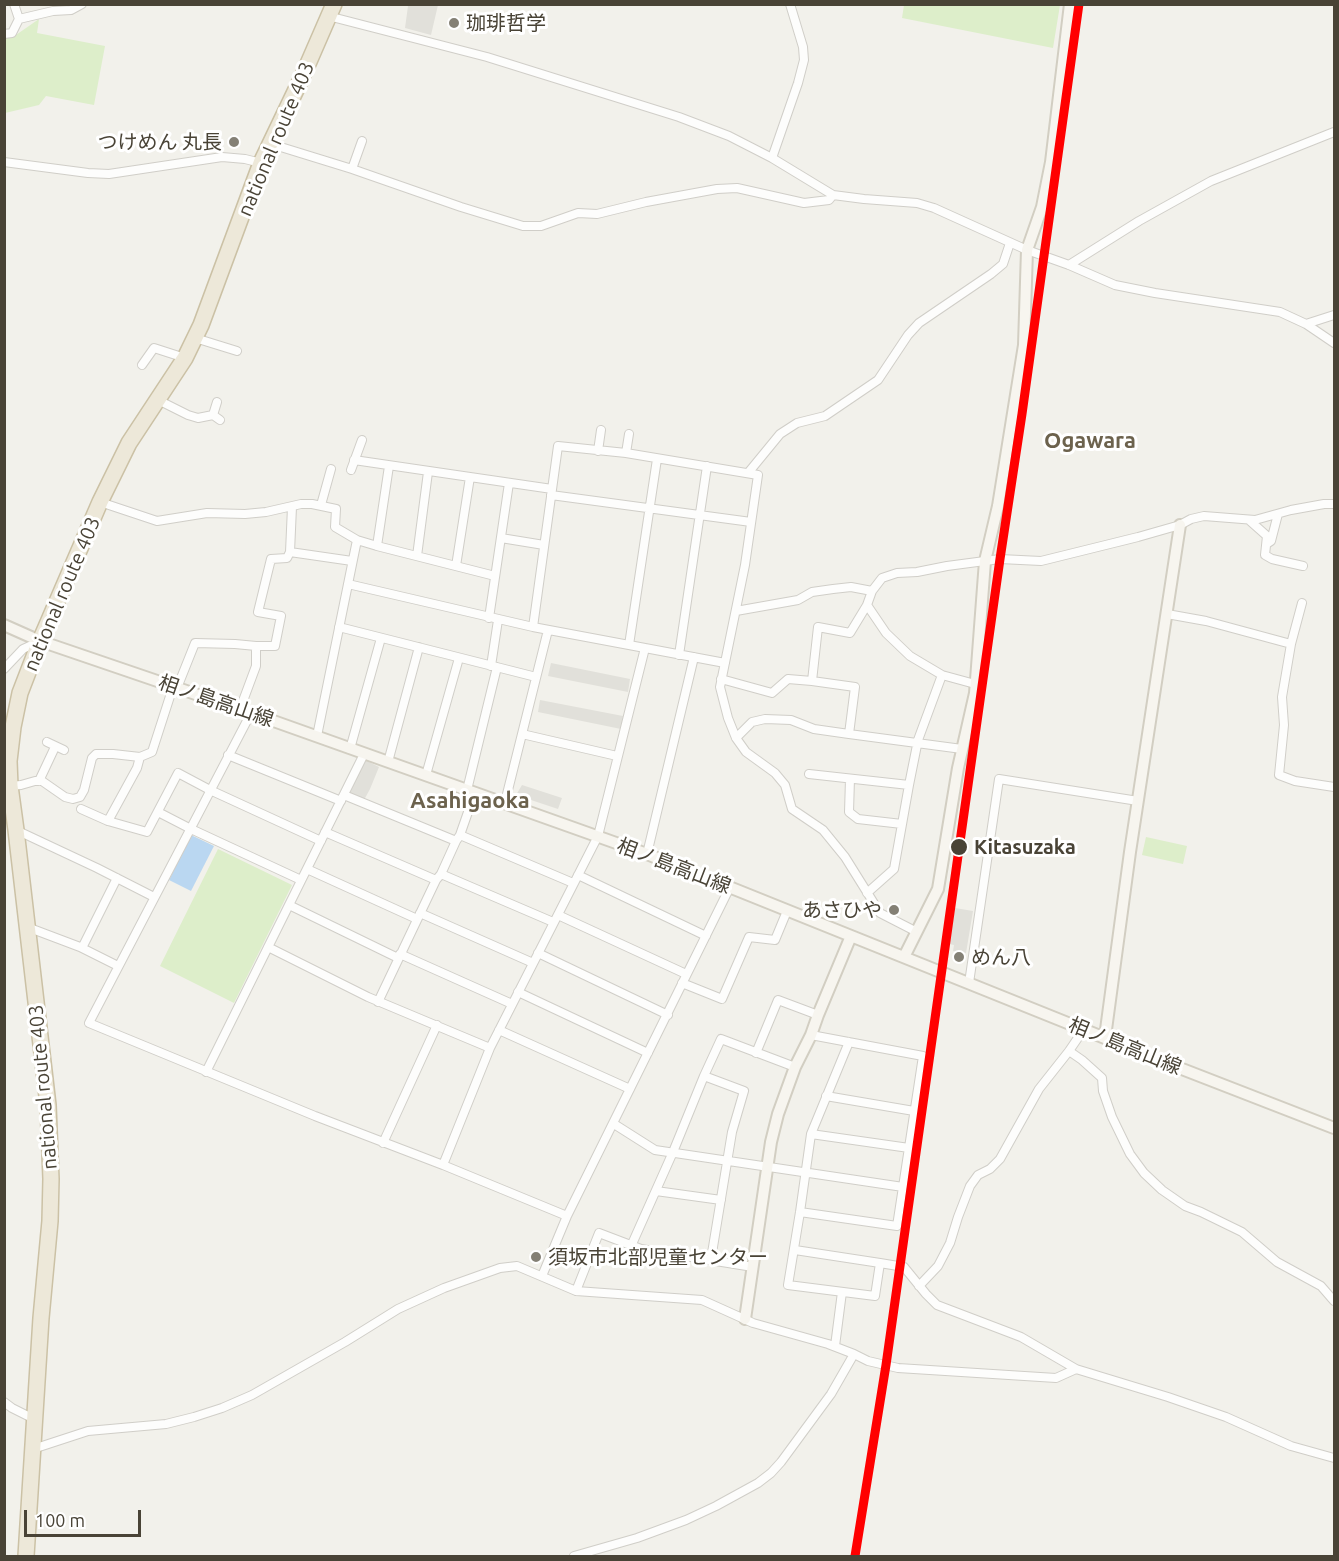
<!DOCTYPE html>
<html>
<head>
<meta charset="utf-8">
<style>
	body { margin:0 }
	#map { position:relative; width:1339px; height:1561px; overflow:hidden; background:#f2f1eb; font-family:Ubuntu,sans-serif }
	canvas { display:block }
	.frame { position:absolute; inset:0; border:6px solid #494336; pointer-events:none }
	.scale { position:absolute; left:24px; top:1510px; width:117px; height:27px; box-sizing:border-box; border:3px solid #494336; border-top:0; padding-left:8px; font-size:18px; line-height:21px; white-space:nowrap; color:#494336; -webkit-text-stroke:4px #fff; paint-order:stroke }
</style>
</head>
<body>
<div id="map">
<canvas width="1339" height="1561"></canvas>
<div class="frame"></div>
<div class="scale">100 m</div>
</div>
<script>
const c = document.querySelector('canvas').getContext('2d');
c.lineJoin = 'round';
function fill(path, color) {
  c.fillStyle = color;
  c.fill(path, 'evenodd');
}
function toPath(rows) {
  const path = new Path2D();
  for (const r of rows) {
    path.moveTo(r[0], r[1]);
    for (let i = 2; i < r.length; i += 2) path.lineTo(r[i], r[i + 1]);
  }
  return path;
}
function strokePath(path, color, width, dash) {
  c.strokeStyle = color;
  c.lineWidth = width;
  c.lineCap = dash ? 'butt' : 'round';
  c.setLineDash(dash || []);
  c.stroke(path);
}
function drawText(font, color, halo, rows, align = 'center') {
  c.font = font + ' Ubuntu,"Noto Sans JP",sans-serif';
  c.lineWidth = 6;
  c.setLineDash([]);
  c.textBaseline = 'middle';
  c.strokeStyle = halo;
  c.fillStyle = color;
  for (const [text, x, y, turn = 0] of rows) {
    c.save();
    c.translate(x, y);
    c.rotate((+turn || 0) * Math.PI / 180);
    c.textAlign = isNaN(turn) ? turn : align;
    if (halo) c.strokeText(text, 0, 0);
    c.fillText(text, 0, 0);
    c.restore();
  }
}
const green = toPath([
	[904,5,904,4,1060,5,1053,48,902,18],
	[39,19,37,33,105,46,94,105,46,96,39,105,5,113,4,38,13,37],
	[1146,837,1187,846,1183,864,1142,855],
	[218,849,292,885,234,1003,160,966]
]);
const parking = toPath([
	[405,5,438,5,431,35,405,28,408,6],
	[551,663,630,679,628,692,548,676],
	[540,700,623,716,621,729,538,712],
	[365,760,379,767,370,789,364,800,349,795],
	[522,785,562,798,558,809,516,795],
	[955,908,973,911,966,953,953,951,954,945,949,944]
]);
const water = toPath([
	[191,835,214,846,191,891,169,880]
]);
const street = toPath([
	[328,16,487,57,679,117,729,136,772,158,833,195,864,199,917,203,934,208,1027,250,1069,265,1115,285,1155,293,1280,312,1306,324,1334,343],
	[19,19,53,11,71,10,82,4],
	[4,34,12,33,19,19,14,4],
	[271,144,352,169,461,207,523,226,541,226,578,213,597,214,646,202,717,189,737,188,804,203,829,200,833,195],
	[772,158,798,83,804,60,803,47,790,4],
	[4,162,88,173,109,174,222,157,245,159,261,163],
	[352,169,362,141],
	[1069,265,1139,221,1211,181,1334,132],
	[1306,324,1334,315],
	[195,338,237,351],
	[142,365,154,348,185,358],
	[158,400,188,415,198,418,213,415,220,420],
	[213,415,217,402],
	[598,451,601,430],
	[626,453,629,434],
	[354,460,552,489],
	[351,470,362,440],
	[748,473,780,434,797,423,825,416,878,380,908,335,919,323,991,274,1003,264,1010,243],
	[551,495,751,522],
	[100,502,157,521,207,513,245,514,266,512,301,504,312,504,336,509,335,527,357,540],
	[321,505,331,469],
	[292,507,290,552,352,561],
	[1249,520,1267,536,1265,555,1272,559,1303,566],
	[501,538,544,545],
	[1268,543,1271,541,1278,514],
	[377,546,495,576],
	[417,556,428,472],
	[456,566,470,477],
	[348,584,533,627,725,663],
	[872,591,867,605,886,633,910,656,942,675],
	[736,611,798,600,812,592,833,589,851,587,872,591,882,578,897,573,917,572,947,566,1000,559,1041,561,1138,537,1180,525,1191,519,1204,516,1255,520,1291,510,1324,504,1334,504],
	[1167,614,1206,621,1291,644,1302,603],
	[489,618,509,483],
	[339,627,536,677],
	[533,627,558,446,626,453,758,475,745,565,720,687,728,718,736,738,746,752,775,773,785,785,792,809,823,830,845,857,880,913,917,932],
	[1291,644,1282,697,1284,725,1279,775,1295,781,1334,787],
	[629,645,657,459],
	[679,655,707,466],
	[491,666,498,620],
	[4,669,23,649,38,642],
	[721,679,772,693,788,679,812,681,818,627,850,633,867,605],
	[177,688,195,643,235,644,256,646],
	[240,709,256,666,256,646,275,646,281,616,258,612,271,559,287,558,290,552],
	[251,713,89,1023,315,1116,443,1165,567,1216],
	[522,734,617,756],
	[849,734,962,749],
	[317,736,357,540,377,546,389,466],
	[736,738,752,722,765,719,791,720,814,729,849,734,855,687,812,681],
	[47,742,64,750],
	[350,749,381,638],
	[228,755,341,801],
	[388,762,419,647],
	[809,774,909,785],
	[426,775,459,658],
	[850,779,849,812,858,819,902,824],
	[39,781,55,747],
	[10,786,21,785,35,781,42,781,65,797,73,799,80,797,84,790,92,758,96,754,113,754,140,757,152,752,173,687],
	[467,790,497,667],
	[344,795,456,841],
	[505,802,548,630],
	[81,809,108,821,147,832,178,773,210,790,321,841],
	[158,812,191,829,301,880],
	[108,821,137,768,140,757],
	[16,830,97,868,154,897],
	[325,832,436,880],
	[460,835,573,883],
	[647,854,694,657],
	[307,869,417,919],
	[441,874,553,922],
	[578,875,706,936],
	[867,893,894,869,909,785,918,740,942,675,975,684],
	[289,905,398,958],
	[420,913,533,963],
	[558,915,686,974],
	[27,927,80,947,118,966],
	[268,947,368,997,490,1048,598,836,645,648],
	[82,948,117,878],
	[538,953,668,1015],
	[400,954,512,1004],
	[682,983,722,999,749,937,775,940,787,911],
	[969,983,999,779,1138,801],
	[518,992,648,1053],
	[378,1002,436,880,441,874,456,841,460,835,475,792],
	[499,1030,630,1089],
	[849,1042,811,1134,800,1212,788,1285,875,1296,880,1263,904,1267,926,1294,937,1305,1021,1337,1076,1369,1168,1397,1226,1417,1291,1446,1334,1458],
	[1069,1051,1082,1060,1102,1078,1103,1091,1112,1117,1130,1154,1144,1173,1162,1190,1185,1206,1201,1212,1242,1232,1277,1262,1321,1286,1334,1301],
	[756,1053,778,1000,818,1015],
	[206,1072,364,754],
	[704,1076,721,1039,795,1067],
	[826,1096,914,1111],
	[614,1124,655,1150,903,1187],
	[811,1134,909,1148],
	[383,1143,437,1025],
	[443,1165,490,1048],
	[656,1191,721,1200],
	[800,1212,897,1226,923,1056,811,1035],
	[632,1244,673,1152,704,1076,744,1091,732,1132,711,1259],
	[795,1250,880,1263],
	[542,1276,567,1216,730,887],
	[919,1286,938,1266,950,1243,958,1217,970,1186,978,1175,990,1169,1000,1159,1039,1089,1069,1051,1084,1029],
	[576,1291,599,1233,641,1249,753,1267],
	[835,1346,842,1292],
	[4,1402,12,1408,34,1419],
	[33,1449,88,1431,166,1424,194,1417,222,1408,252,1395,345,1342,398,1309,444,1288,500,1268,517,1266,576,1291,702,1300,753,1323,828,1344,854,1354,868,1361,898,1368,1056,1378,1076,1369],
	[574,1556,637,1538,686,1520,716,1506,758,1483,771,1473,781,1462,831,1394,854,1354]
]);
const secondary = toPath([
	[4,625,40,641,251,713,647,854,1182,1069,1334,1128],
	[904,957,938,889,958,768,975,693,985,561,998,506,1024,345,1027,250,1042,207,1051,162,1070,4],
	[1105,1037,1130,852,1180,525],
	[745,1319,771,1142,778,1114,795,1067,811,1035,818,1015,851,936]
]);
const highway = toPath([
	[26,1556,41,1318,50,1221,51,1179,48,1105,16,830,10,786,9,761,13,727,20,693,40,641,100,502,129,443,185,358,201,325,261,163,304,73,334,4]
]);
const rail1 = toPath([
	[855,1556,886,1365,1000,559,1022,414,1079,4]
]);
const markers = [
	[454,23,6,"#848075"],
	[234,142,6,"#848075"],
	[959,847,9,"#494336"],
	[894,910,6,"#848075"],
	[959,957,6,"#848075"],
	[536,1257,6,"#848075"]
];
const poiNames = [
	["珈琲哲学",466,23],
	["つけめん 丸長",222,142,"right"],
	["あさひや",882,910,"right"],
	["めん八",971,957],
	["須坂市北部児童センター",548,1257]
];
const streetNames = [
	["national route 403",276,139,-67],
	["national route 403",62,594,-67],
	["相ノ島高山線",216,701,19],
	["相ノ島高山線",674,866,21],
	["相ノ島高山線",1125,1046,22],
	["national route 403",43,1087,-95]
];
const stopNames = [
	["Kitasuzaka",974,847]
];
const quarterNames = [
	["Ogawara",1090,441],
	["Asahigaoka",470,801]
];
fill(green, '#ddeeca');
fill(parking, '#e1e0da');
fill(water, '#bad7f1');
strokePath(street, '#d0cec8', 10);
strokePath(secondary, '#d2cec2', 14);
strokePath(highway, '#cbc1a5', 18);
strokePath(street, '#fdfdfc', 8);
strokePath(secondary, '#f7f5ef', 10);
strokePath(highway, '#ede8d9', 15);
strokePath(rail1, '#f00', 9);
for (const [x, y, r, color] of markers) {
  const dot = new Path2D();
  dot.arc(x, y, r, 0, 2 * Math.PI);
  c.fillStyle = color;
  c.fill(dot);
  strokePath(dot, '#fff', 2);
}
drawText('20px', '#494336', '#fff', poiNames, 'left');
drawText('20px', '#494336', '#fff', streetNames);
drawText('bold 20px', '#494336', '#fff', stopNames, 'left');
drawText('bold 22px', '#6c624d', '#fff', quarterNames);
</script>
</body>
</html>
